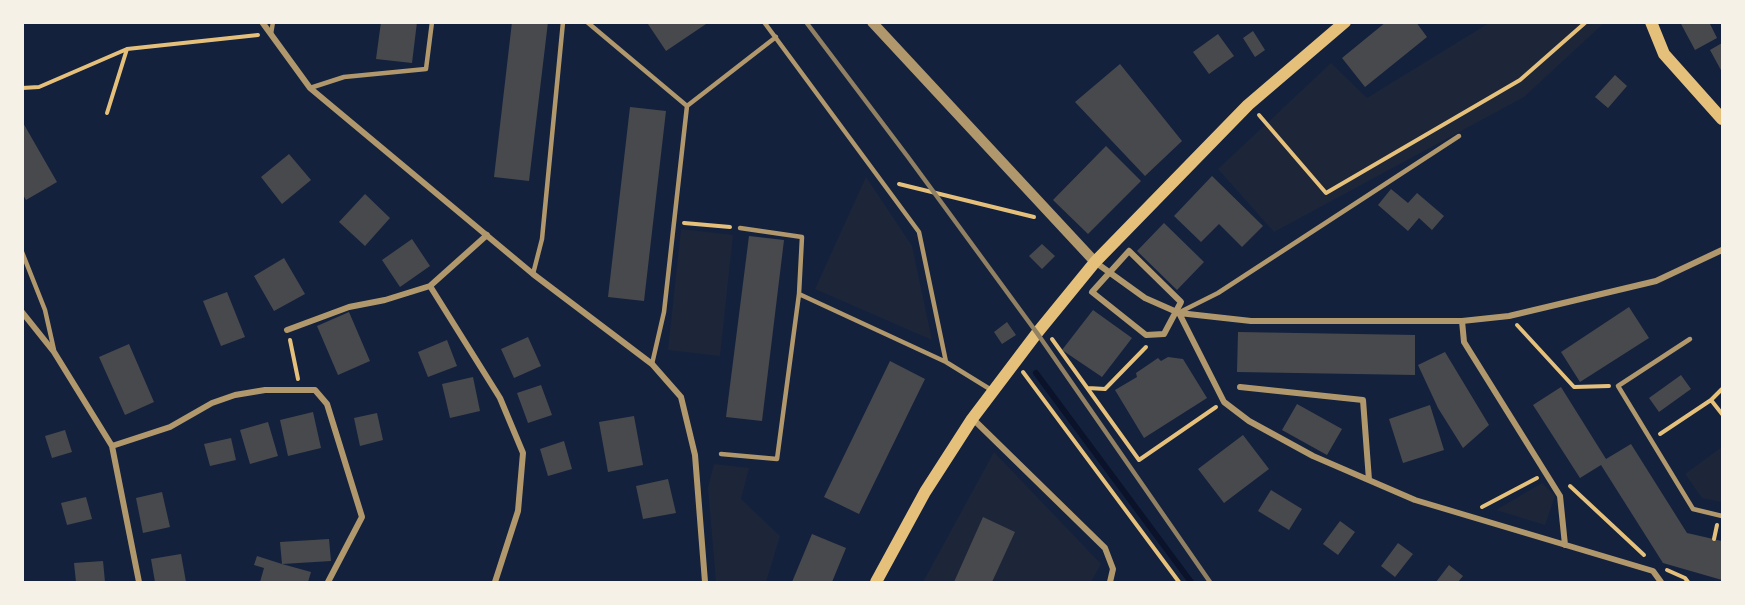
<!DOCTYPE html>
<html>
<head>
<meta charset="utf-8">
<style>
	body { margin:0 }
	#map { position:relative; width:1745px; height:605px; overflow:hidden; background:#14213d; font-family:Overpass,sans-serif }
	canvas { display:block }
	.frame { position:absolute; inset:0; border:24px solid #f6f1e7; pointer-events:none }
</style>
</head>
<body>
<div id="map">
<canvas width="1745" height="605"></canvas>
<div class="frame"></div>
</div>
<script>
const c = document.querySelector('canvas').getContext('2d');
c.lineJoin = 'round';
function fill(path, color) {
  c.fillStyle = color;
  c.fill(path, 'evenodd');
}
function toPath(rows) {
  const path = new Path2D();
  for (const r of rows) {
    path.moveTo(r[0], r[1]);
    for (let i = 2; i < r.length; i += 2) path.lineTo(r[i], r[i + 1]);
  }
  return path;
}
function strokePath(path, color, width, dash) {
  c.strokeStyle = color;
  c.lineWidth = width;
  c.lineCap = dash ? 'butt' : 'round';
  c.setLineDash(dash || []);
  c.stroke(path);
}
const green = toPath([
	[1489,23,1604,23,1524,97,1274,232,1218,169,1331,63,1367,98],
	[866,177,912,246,932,340,815,289],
	[681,229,733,235,720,356,668,350],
	[1722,447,1722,502,1702,498,1685,474],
	[994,452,1101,564,1091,582,923,582],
	[714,464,749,468,741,499,780,536,766,582,716,582,708,488],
	[1542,483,1555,496,1545,525,1496,510]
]);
const stream = toPath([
	[1036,373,1191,582]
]);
const building = toPath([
	[381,22,417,22,412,63,376,59],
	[512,22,548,22,529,181,494,177],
	[650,22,709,22,666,51,648,24],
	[1386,22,1416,22,1427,37,1365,87,1342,58],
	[1680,22,1709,22,1717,38,1695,50],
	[1253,31,1265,50,1255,57,1243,38],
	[1218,34,1234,56,1209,74,1193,52],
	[1722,43,1722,72,1710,50],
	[1120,64,1182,141,1145,176,1075,102],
	[1615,75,1627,86,1608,108,1595,97],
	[630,107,666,111,644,301,608,297],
	[22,121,57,182,26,200,22,193],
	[1106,146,1141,181,1088,234,1053,200],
	[289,154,311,180,282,204,261,177],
	[1212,176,1263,226,1242,247,1219,224,1201,242,1174,216],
	[1391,189,1408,203,1417,193,1444,216,1432,230,1419,218,1408,231,1378,205],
	[365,194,390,218,365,246,339,222],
	[1164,223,1204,262,1177,290,1137,251],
	[749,236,784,240,762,421,726,417],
	[412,239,430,266,400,287,382,260],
	[1042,244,1055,256,1042,269,1029,256],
	[284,258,305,294,274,311,254,276],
	[227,292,245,337,221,346,203,301],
	[1629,307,1649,338,1580,382,1561,352],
	[1093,310,1132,338,1102,377,1062,350],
	[349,312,370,361,338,375,317,326],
	[1007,322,1016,335,1002,344,994,332],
	[1238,332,1415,335,1415,375,1237,372],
	[528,337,541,366,514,378,501,349],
	[447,340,457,366,428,377,418,352],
	[129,344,154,402,125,415,99,357],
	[1445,352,1489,425,1463,448,1438,408,1418,365],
	[1168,357,1183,359,1207,398,1144,438,1115,390,1137,377,1136,373,1158,358,1161,361],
	[890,361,925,379,859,514,824,497],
	[1681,375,1691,389,1659,412,1649,398],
	[473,377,480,411,450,418,442,384],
	[541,385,552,415,528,423,517,393],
	[1561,387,1606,459,1631,444,1687,533,1722,541,1722,580,1663,563,1601,465,1580,478,1533,405],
	[1297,404,1342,429,1327,455,1282,430],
	[1430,405,1444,450,1403,463,1389,419],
	[313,412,321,448,288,456,280,420],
	[377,413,383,440,360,446,354,418],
	[634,416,643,465,608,472,599,422],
	[268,422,278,456,250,464,240,430],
	[65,430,72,452,52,458,45,436],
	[1243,435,1269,469,1224,503,1198,469],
	[231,438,236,460,210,466,204,444],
	[564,441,572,469,548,476,540,449],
	[668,479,676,513,643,519,636,486],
	[1271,490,1302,509,1289,530,1258,511],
	[162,492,170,527,143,533,136,498],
	[86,497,92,519,67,525,61,503],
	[983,517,1015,532,992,582,954,582],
	[1340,521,1355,532,1338,555,1323,544],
	[812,534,846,548,832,582,792,582],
	[329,539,331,561,282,564,311,572,308,582,260,582,264,568,254,565,257,556,282,564,280,542],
	[1398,543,1413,554,1395,577,1381,566],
	[181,554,186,582,155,582,151,559],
	[103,561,105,582,76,582,74,563],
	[1449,565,1463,576,1458,582,1436,582]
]);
const path = toPath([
	[22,88,39,87,127,49,258,35],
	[107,113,127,49],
	[1259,115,1326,193,1520,80,1586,22],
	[899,184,1034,217],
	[684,223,730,227],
	[1517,325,1574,387,1609,386],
	[1052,339,1139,460,1216,407],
	[290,340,298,379],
	[1023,372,1179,582],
	[1088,388,1105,389,1146,347],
	[1711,400,1722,389],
	[1660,434,1711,400,1722,414],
	[1570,486,1644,555],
	[1482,507,1537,478],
	[1714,539,1717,525],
	[1667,570,1685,578,1688,582]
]);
const service = toPath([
	[587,22,687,106],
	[764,22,919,232,946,362],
	[271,34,273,22],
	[310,88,344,77,426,69,432,22],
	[22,252,45,310,54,350],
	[533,274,542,239,563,22],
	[799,294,946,362,993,391],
	[1180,312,1218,293,1459,136],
	[1690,339,1618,386,1693,509,1722,516],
	[652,364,664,312,687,106,776,37],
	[721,454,777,459,799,294,802,237,740,228]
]);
const minor = toPath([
	[262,22,310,88,533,274,652,364,681,397,695,455,705,582],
	[1129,251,1181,302,1164,334,1146,335,1092,292,1129,251],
	[1095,262,1145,298,1179,313,1251,321,1462,321,1509,316,1656,281,1722,250],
	[430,286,500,398,523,453,518,511,495,582],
	[22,312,54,352,112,446,139,582],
	[1179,313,1224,402,1249,421,1313,456,1415,500,1653,571,1661,582],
	[1462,321,1464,342,1560,496,1565,545],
	[287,330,349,307,385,300,430,286,487,235],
	[1240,387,1363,400,1369,480],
	[973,419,1105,548,1113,569,1110,582],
	[112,446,170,427,212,403,235,395,265,390,315,390,327,404,362,517,328,582]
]);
const tertiary = toPath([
	[872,22,1095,262]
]);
const secondary = toPath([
	[1651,22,1664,54,1722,119],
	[876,582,925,492,972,419,1037,333,1095,262,1248,105,1345,22]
]);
const rail = toPath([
	[806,22,908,157,1037,333,1210,582]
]);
fill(green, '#1d2539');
strokePath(stream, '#0b132b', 6);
fill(building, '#48494c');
strokePath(path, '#e5c07b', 4);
strokePath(service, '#b1986c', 4.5);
strokePath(minor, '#b1986c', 6);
strokePath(tertiary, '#b1986c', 10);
strokePath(secondary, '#e5c07b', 12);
strokePath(rail, '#918062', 4.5);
</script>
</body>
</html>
